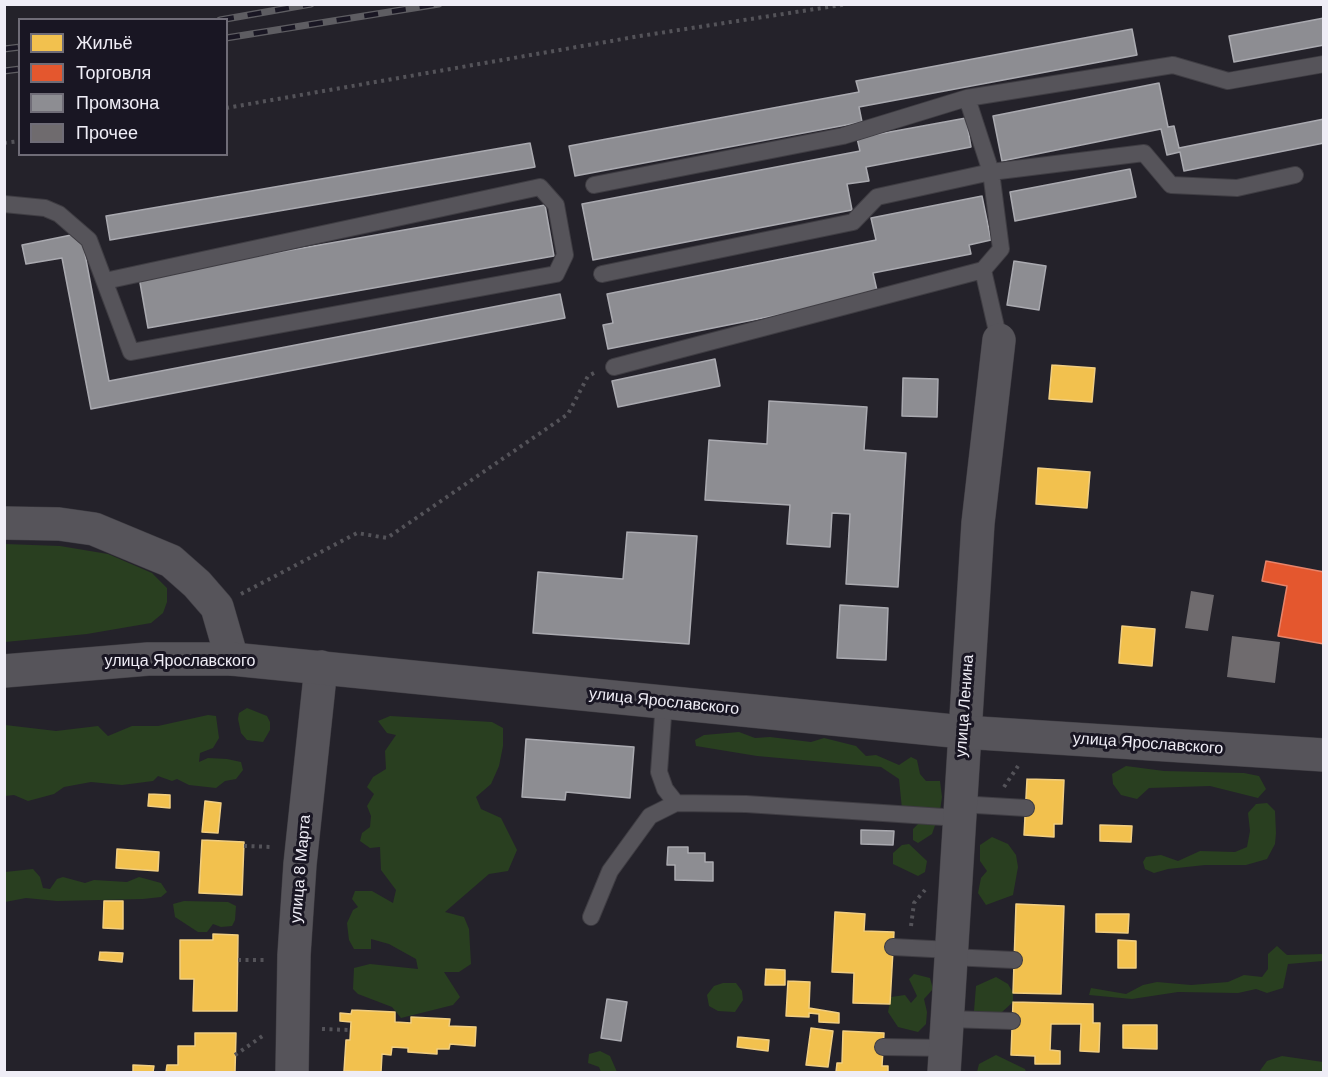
<!DOCTYPE html>
<html>
<head>
<meta charset="utf-8">
<style>
	body { margin:0 }
	#map { position:relative; width:1328px; height:1077px; overflow:hidden; background:#24222a; font-family:Helvetica,sans-serif }
	canvas { display:block }
	.frame { position:absolute; inset:0; border:6px solid #efedf6; pointer-events:none }
	.legend { position:absolute; left:18px; top:18px; width:210px; height:138px; box-sizing:border-box; background:#191623; border:2px solid #6f6c77; margin:0; padding:8px 10px; list-style:none; font-size:18px; color:#efedf6 }
	.legend li { display:flex; align-items:center; gap:12px; height:30px }
	.legend b { width:30px; border:2px solid #6f6c77 }
</style>
</head>
<body>
<div id="map">
<canvas width="1328" height="1077"></canvas>
<div class="frame"></div>
<ul class="legend">
<li><b style="height:16px;background:#f2c14e"></b>Жильё</li>
<li><b style="height:16px;background:#e4572e"></b>Торговля</li>
<li><b style="height:16px;background:#8d8d92"></b>Промзона</li>
<li><b style="height:16px;background:#6f6b6e"></b>Прочее</li>
</ul>
</div>
<script>
const c = document.querySelector('canvas').getContext('2d');
c.lineJoin = 'round';
function fill(path, color) {
  c.fillStyle = color;
  c.fill(path, 'evenodd');
}
function toPath(rows) {
  const path = new Path2D();
  for (const r of rows) {
    path.moveTo(r[0], r[1]);
    for (let i = 2; i < r.length; i += 2) path.lineTo(r[i], r[i + 1]);
  }
  return path;
}
function strokePath(path, color, width, dash) {
  c.strokeStyle = color;
  c.lineWidth = width;
  c.lineCap = dash ? 'butt' : 'round';
  c.setLineDash(dash || []);
  c.stroke(path);
}
function drawText(font, color, halo, rows, align = 'center') {
  c.font = font + ' Helvetica,sans-serif';
  c.lineWidth = 6;
  c.setLineDash([]);
  c.textBaseline = 'middle';
  c.strokeStyle = halo;
  c.fillStyle = color;
  for (const [text, x, y, turn = 0] of rows) {
    c.save();
    c.translate(x, y);
    c.rotate((+turn || 0) * Math.PI / 180);
    c.textAlign = isNaN(turn) ? turn : align;
    if (halo) c.strokeText(text, 0, 0);
    c.fillText(text, 0, 0);
    c.restore();
  }
}
const green = toPath([
	[5,544,60,546,108,554,152,573,167,588,167,602,163,613,151,623,87,634,5,642],
	[247,708,267,716,270,722,270,730,263,742,247,740,241,733,238,719,239,713],
	[208,715,216,716,219,738,213,748,200,753,199,762,208,758,227,759,241,762,243,770,236,779,225,781,216,788,189,785,177,779,172,781,158,776,153,781,122,785,91,782,64,787,54,794,28,801,14,795,5,796,5,725,56,731,98,726,108,736,132,726,158,726],
	[390,716,492,722,503,728,503,746,499,766,491,784,476,797,481,809,501,818,517,850,508,871,489,874,445,912,464,917,469,929,471,964,459,972,444,972,460,997,453,1005,401,1018,392,1007,358,994,353,989,354,968,370,964,418,969,416,959,389,944,371,939,371,949,354,949,349,940,347,923,353,910,358,907,352,899,355,891,372,891,393,903,396,890,381,870,380,847,370,848,360,841,362,833,370,827,371,816,367,806,374,794,367,787,373,777,386,769,385,751,396,735,387,733,378,721],
	[739,732,755,738,770,737,811,742,824,738,856,746,866,756,876,755,899,765,911,757,917,760,920,774,926,781,940,781,942,797,940,811,932,834,918,843,913,840,913,829,919,823,902,809,899,779,881,767,757,756,696,746,695,740,704,735],
	[1126,766,1164,771,1244,773,1259,776,1266,789,1258,798,1210,786,1149,788,1137,799,1121,795,1113,784,1112,774],
	[1267,803,1275,811,1276,833,1275,844,1267,859,1246,865,1205,865,1168,869,1154,873,1145,869,1143,862,1146,857,1161,855,1178,861,1200,851,1235,852,1247,847,1250,831,1248,813,1256,804],
	[992,837,1008,844,1016,855,1018,867,1013,895,986,905,978,893,981,878,987,871,980,861,980,845],
	[909,844,927,861,925,872,918,876,893,864,893,853,902,845],
	[33,869,40,877,43,888,50,889,57,879,63,877,85,883,94,880,127,882,139,877,161,883,167,892,161,897,143,899,57,901,26,898,5,902,5,872],
	[184,901,228,902,236,906,235,920,232,926,221,927,213,924,207,932,198,932,175,917,173,904],
	[1277,946,1287,955,1323,954,1323,961,1288,964,1283,988,1267,993,1256,989,1238,993,1178,992,1132,999,1089,995,1091,988,1126,994,1143,985,1157,982,1191,985,1228,982,1244,975,1262,977,1268,969,1268,954],
	[914,974,930,978,933,989,924,999,927,1012,926,1024,918,1032,898,1027,888,1012,891,997,905,995,911,1003,917,996,909,979],
	[996,977,1008,984,1013,993,1013,1002,1002,1012,982,1016,974,1011,976,986],
	[723,983,736,983,742,991,743,1000,735,1012,718,1011,709,1006,707,995,714,986],
	[600,1051,610,1056,617,1072,601,1072,599,1067,588,1063,589,1054],
	[996,1055,1025,1069,1026,1072,977,1072,979,1064],
	[1282,1056,1323,1062,1323,1072,1259,1072,1267,1061]
]);
const homes = toPath([
	[1052,365,1095,368,1092,402,1049,399,1052,365],
	[1038,468,1090,472,1087,508,1036,504,1038,468],
	[1122,626,1155,629,1152,666,1119,663,1122,626],
	[1027,779,1064,780,1062,824,1054,824,1054,837,1024,835,1027,779],
	[149,794,170,795,170,808,148,806,149,794],
	[205,801,221,803,218,833,202,832,205,801],
	[1100,825,1132,826,1131,842,1100,841,1100,825],
	[202,840,244,842,242,895,199,893,202,840],
	[117,849,159,852,158,871,116,868,117,849],
	[104,901,123,901,123,929,103,928,104,901],
	[1016,904,1064,906,1061,994,1013,993,1016,904],
	[835,912,865,914,864,931,894,932,890,1004,853,1003,854,973,832,972,835,912],
	[1096,914,1129,914,1128,933,1096,932,1096,914],
	[213,934,238,935,237,1011,193,1011,194,979,180,979,180,940,213,940,213,934],
	[1118,940,1136,941,1136,968,1118,968,1118,940],
	[100,952,123,953,122,962,99,960,100,952],
	[766,969,785,970,785,985,765,985,766,969],
	[788,981,810,982,809,1008,839,1013,839,1023,819,1022,819,1014,809,1013,809,1017,786,1016,788,981],
	[1013,1002,1093,1004,1093,1023,1100,1023,1099,1052,1080,1051,1081,1024,1051,1024,1050,1050,1060,1051,1060,1064,1035,1064,1035,1056,1011,1055,1013,1002],
	[352,1010,395,1012,395,1022,411,1023,411,1017,450,1019,449,1026,476,1027,475,1046,450,1044,449,1049,437,1049,437,1054,408,1052,408,1048,392,1047,391,1055,382,1054,381,1072,344,1071,346,1040,350,1040,351,1022,340,1021,340,1013,351,1014,352,1010],
	[1123,1025,1157,1025,1157,1049,1123,1048,1123,1025],
	[811,1028,833,1031,828,1067,806,1065,811,1028],
	[843,1031,884,1033,882,1066,888,1066,888,1072,836,1072,837,1063,842,1063,843,1031],
	[195,1033,236,1033,235,1072,166,1072,167,1065,178,1065,178,1046,195,1046,195,1033],
	[738,1037,769,1040,768,1051,737,1047,738,1037],
	[133,1065,154,1066,153,1072,133,1072,133,1065]
]);
const shops = toPath([
	[1266,561,1324,572,1324,644,1278,636,1287,586,1262,581,1266,561]
]);
const industry = toPath([
	[1324,18,1324,45,1234,62,1229,36,1324,18],
	[1132,29,1137,55,859,107,862,122,575,176,569,146,859,92,856,81,1132,29],
	[1159,83,1168,127,1174,126,1179,148,1324,119,1324,143,1184,171,1180,152,1167,155,1161,129,1002,161,993,116,1159,83],
	[966,118,971,147,866,167,869,181,847,184,852,210,593,260,582,204,860,151,857,138,966,118],
	[530,143,535,167,110,240,106,216,530,143],
	[1130,169,1136,197,1015,221,1010,192,1130,169],
	[982,196,991,240,969,245,971,254,873,273,878,295,608,349,603,325,613,323,607,294,876,240,871,218,982,196],
	[545,205,554,256,148,328,139,277,545,205],
	[81,233,109,381,560,294,565,318,91,409,62,258,26,264,22,245,81,233],
	[1014,261,1046,266,1039,310,1007,305,1014,261],
	[715,359,720,386,618,407,612,381,715,359],
	[903,378,938,379,937,417,902,416,903,378],
	[769,401,867,407,864,450,906,453,898,587,846,584,850,514,832,513,830,547,787,544,790,505,705,500,709,440,767,444,769,401],
	[627,532,697,536,689,644,533,633,538,572,623,579,627,532],
	[840,605,888,608,886,660,837,658,840,605],
	[526,739,634,747,630,798,566,792,565,800,522,797,526,739],
	[861,830,894,831,893,845,861,844,861,830],
	[668,847,688,847,688,853,705,853,705,862,713,862,713,881,675,880,675,865,667,865,668,847],
	[607,999,627,1002,621,1041,601,1038,607,999]
]);
const building = toPath([
	[1191,591,1214,595,1208,631,1185,628],
	[1232,636,1280,642,1275,683,1227,677]
]);
const path = toPath([
	[226,108,640,36,848,4],
	[4,143,20,141],
	[241,594,357,533,387,538,568,414,588,376,594,373],
	[1004,787,1018,766],
	[244,846,273,847],
	[911,926,914,903,925,890],
	[238,960,264,960],
	[322,1029,350,1030],
	[235,1055,264,1035]
]);
const service = toPath([
	[594,185,843,136,967,98,1173,65,1228,81,1324,64],
	[4,204,45,208,59,214,89,240,131,352,556,274,565,255,556,205,540,187,105,281],
	[983,270,999,340],
	[602,274,853,222,877,197,991,172,1144,153,1171,185,1237,188,1295,175],
	[614,367,983,270,1001,249,991,172,967,98],
	[664,702,659,772,665,789,676,803],
	[959,804,1026,808],
	[591,917,610,871,650,816,676,803,746,804,959,818],
	[893,947,951,950],
	[951,957,1014,960],
	[947,1019,1012,1021],
	[883,1047,946,1048]
]);
const minor = toPath([
	[4,523,59,524,94,529,171,561,197,584,217,607,232,659],
	[292,1072,294,955,300,864,321,667],
	[944,1072,978,523,999,340]
]);
const tertiary = toPath([
	[4,671,148,659,232,659,963,732,1324,755]
]);
const rail = toPath([
	[220,20,311,4],
	[226,38,439,4],
	[4,49,20,47],
	[4,71,20,69]
]);
const streetNames = [
	["улица Ярославского",180,662],
	["улица Ярославского",664,702,6],
	["улица Ленина",965,706,-86],
	["улица Ярославского",1148,744,4],
	["улица 8 Марта",301,869,-85]
];
fill(green, '#293f20');
fill(homes, '#f2c14e');
strokePath(homes, '#f1ce80', 1.5);
fill(shops, '#e4572e');
strokePath(shops, '#e7846a', 1.5);
fill(industry, '#8d8d92');
strokePath(industry, '#aaaab0', 1.5);
fill(building, '#6f6b6e');
strokePath(service, '#3f3d43', 18);
strokePath(minor, '#3f3d43', 34);
strokePath(tertiary, '#3f3d43', 34);
strokePath(path, '#545359', 4, [3, 4.5]);
strokePath(service, '#56545a', 16);
strokePath(minor, '#56545a', 33);
strokePath(tertiary, '#56545a', 33);
strokePath(rail, '#5e5d62', 7);
strokePath(rail, '#191623', 4.5, [14]);
drawText('16px', '#efedf6', '#191623', streetNames);
</script>
</body>
</html>
